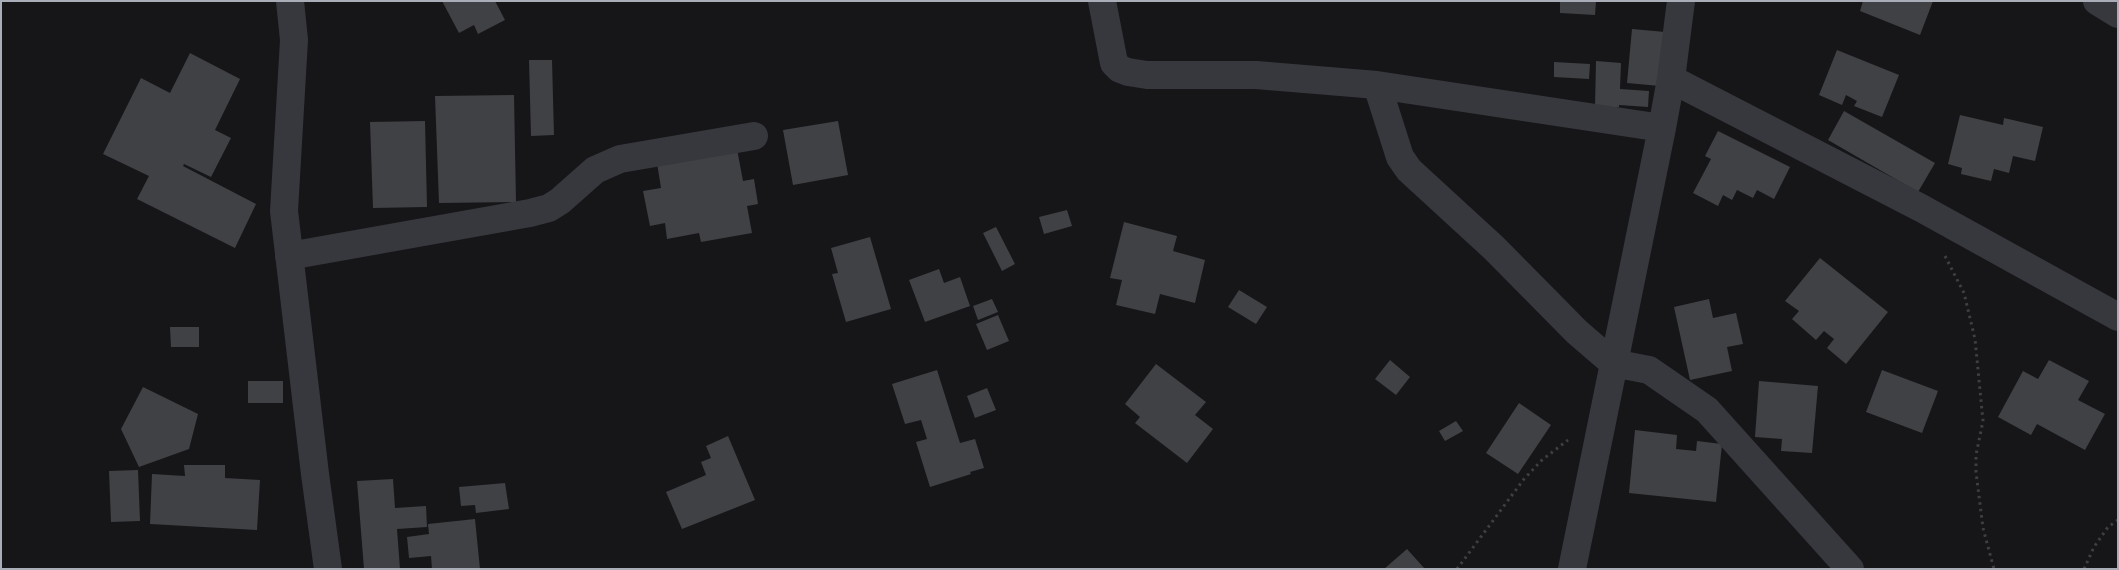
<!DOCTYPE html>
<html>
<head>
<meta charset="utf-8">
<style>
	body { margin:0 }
	#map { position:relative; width:2119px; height:570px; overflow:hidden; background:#161618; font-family:"Public Sans",sans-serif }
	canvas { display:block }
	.frame { position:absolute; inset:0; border:2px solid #a8adb8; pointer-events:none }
</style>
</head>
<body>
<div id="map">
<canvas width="2119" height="570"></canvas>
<div class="frame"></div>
</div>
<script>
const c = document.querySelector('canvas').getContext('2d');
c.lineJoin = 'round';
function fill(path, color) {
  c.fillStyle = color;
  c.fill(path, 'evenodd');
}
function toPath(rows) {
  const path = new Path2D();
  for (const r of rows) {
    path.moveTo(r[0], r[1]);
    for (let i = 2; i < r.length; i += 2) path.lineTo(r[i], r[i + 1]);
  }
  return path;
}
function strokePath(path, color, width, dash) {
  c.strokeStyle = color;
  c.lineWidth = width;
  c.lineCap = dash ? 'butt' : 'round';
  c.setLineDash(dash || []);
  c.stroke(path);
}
const building = toPath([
	[442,1,495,1,505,20,478,34,474,25,459,33],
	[1560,1,1596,1,1595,15,1560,13],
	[1863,1,1933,1,1920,35,1860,11],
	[1632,29,1665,32,1660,86,1627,83],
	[1837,50,1899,75,1882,117,1854,106,1857,101,1846,95,1842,105,1819,95],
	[190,53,240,79,215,130,231,138,211,177,184,164,183,166,256,204,235,248,137,199,149,176,103,154,141,78,170,93],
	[529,60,552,60,554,135,531,136],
	[1596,61,1621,63,1620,89,1649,91,1648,107,1619,105,1619,107,1595,107],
	[1554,62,1590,64,1589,79,1554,77],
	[514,95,516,202,439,203,435,96],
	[1844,111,1935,163,1918,192,1828,140],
	[1960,115,2003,125,2004,118,2043,127,2035,161,2013,156,2009,173,1994,169,1991,181,1961,174,1962,168,1948,164],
	[425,121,427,207,373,208,370,122],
	[838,121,848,175,793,185,783,130],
	[1718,131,1790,167,1774,199,1757,190,1753,198,1737,190,1732,200,1723,195,1718,206,1693,193,1711,159,1705,156],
	[737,149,743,181,754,179,758,204,747,206,752,233,701,242,699,233,667,239,665,223,650,226,643,191,661,188,657,163],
	[1067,210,1072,226,1044,234,1039,217],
	[1124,222,1177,236,1173,251,1205,260,1195,303,1160,294,1155,314,1116,305,1122,280,1110,278],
	[996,227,1015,264,1002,271,983,233],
	[870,237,891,309,846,322,832,274,838,273,831,248],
	[1820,258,1888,312,1846,364,1827,348,1834,339,1824,331,1816,340,1792,319,1799,311,1785,301],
	[939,269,944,283,960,277,970,306,925,322,909,280],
	[1239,290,1267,307,1256,324,1228,307],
	[992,299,998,312,978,320,973,306],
	[1709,299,1713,318,1736,313,1743,344,1727,347,1732,371,1690,380,1674,307],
	[998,315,1009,341,987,350,976,324],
	[170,327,199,327,199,347,171,347],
	[1390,360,1410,377,1396,395,1375,379],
	[2049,360,2089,381,2078,400,2105,414,2085,450,2037,424,2031,435,1998,417,2023,371,2038,379],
	[1156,364,1206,402,1195,415,1213,429,1187,463,1135,423,1140,417,1125,404],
	[937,370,960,443,975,439,984,468,970,472,971,474,930,487,916,442,927,439,921,420,905,424,892,384],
	[1882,370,1938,391,1922,433,1866,412],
	[248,381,283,381,283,403,248,403],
	[1759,381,1818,386,1812,453,1781,451,1782,439,1755,437],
	[143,387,198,414,189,449,139,467,121,429],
	[987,388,996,410,975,418,967,396],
	[1519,403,1551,425,1518,474,1486,453],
	[1456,421,1463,431,1445,441,1439,431],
	[1635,430,1677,435,1676,449,1696,451,1697,441,1722,444,1716,502,1629,493],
	[728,436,755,500,682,529,666,492,706,475,701,462,711,458,706,446],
	[184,465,225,465,225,478,260,480,257,530,150,524,152,474,185,476],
	[138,470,140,521,111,522,109,471],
	[393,479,395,508,426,506,427,527,397,529,400,569,364,569,357,481],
	[505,483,509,509,476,513,475,505,461,506,459,487],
	[475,519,480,569,432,569,431,556,409,558,407,537,429,534,428,524],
	[1407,549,1425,569,1384,569]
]);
const path = toPath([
	[1945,256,1964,293,1975,339,1983,421,1976,455,1976,472,1983,528,1994,569],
	[1457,569,1524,479,1542,460,1568,440],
	[2084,569,2094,547,2108,527,2118,520]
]);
const street = toPath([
	[290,1,294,40,284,211,315,474,328,569],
	[1102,1,1114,63,1120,69,1128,72,1147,75,1256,75,1377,85,1662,128],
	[2097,1,2118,14],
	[1671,79,1921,208,2118,317],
	[1377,85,1400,157,1409,170,1494,248,1577,332,1613,363,1649,370,1707,410,1850,569],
	[289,256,530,213,549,208,560,201,595,170,620,159,754,136],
	[1572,569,1662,128,1671,79,1681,1]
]);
fill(building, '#404145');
strokePath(path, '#3d3f44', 3, [2.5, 4]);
strokePath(street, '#37383d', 28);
</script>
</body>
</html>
